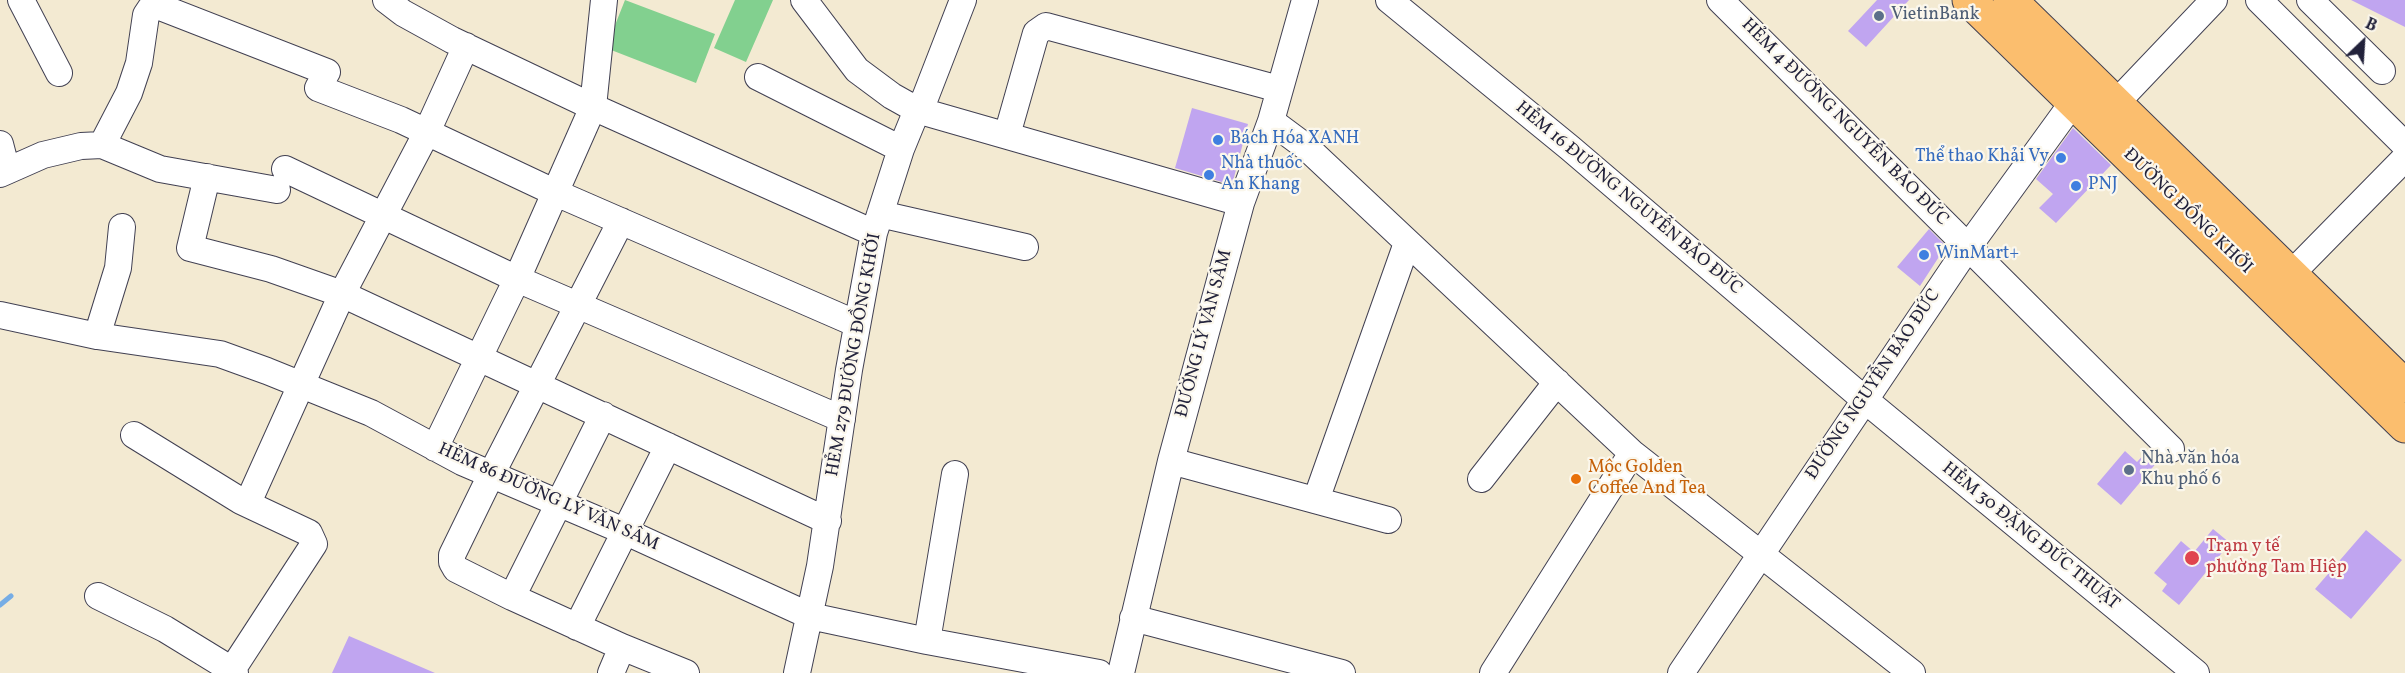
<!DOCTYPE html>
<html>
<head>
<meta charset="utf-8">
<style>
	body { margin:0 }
	#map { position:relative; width:2405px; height:673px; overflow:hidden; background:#f3ead2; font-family:Vollkorn,serif }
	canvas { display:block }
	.north { position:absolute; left:2333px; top:12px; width:60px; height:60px; -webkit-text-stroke:4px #fbf7ec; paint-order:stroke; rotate:25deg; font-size:16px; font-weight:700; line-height:24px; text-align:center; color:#22223b }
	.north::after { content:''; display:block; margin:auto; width:21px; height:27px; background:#22223b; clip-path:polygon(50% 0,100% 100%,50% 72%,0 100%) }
</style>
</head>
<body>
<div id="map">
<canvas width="2405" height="673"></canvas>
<div class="north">B</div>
</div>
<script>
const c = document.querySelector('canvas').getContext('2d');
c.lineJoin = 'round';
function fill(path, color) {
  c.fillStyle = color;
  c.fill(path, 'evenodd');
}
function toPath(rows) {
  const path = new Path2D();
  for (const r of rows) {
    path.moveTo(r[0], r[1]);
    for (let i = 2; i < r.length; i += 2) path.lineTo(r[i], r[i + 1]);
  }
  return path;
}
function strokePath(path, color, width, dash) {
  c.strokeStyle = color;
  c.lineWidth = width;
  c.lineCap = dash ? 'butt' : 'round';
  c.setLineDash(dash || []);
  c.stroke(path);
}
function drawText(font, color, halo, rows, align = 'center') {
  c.font = font + ' Vollkorn,serif';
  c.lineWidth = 4.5;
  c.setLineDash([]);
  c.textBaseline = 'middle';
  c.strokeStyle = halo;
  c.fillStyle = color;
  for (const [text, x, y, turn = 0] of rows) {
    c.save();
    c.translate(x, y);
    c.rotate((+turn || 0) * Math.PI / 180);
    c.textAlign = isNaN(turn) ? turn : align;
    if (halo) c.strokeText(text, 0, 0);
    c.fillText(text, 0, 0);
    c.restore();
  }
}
const green = toPath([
	[625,0,715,34,696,83,606,48],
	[735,0,773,0,746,62,714,48]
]);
const stream = toPath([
	[0,605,11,596]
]);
const building = toPath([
	[1877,0,1909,0,1866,47,1848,31],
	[2351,0,2405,0,2405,27],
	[1192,108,1248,124,1232,185,1175,168],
	[2073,128,2111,165,2056,223,2039,208,2053,194,2036,179],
	[1929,229,1946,246,1920,286,1897,267],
	[2125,451,2137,462,2147,451,2158,461,2121,505,2097,484],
	[2213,529,2230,543,2179,605,2162,591,2167,584,2154,573,2181,541,2194,552],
	[2366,530,2402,560,2351,619,2315,589],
	[349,636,391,654,435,673,332,673]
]);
const minor = toPath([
	[21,0,59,73],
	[386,0,403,13,452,40,593,107,874,233],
	[804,0,857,70,892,96,917,110,1241,203],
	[1389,0,1570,148,1865,400,2196,673],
	[1720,0,2171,449],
	[2259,0,2405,145],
	[2310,0,2382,71],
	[758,77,901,149],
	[2115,104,2214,0],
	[1271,121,1306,147,1632,453,1912,673],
	[1007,135,1036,33,1046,26,1279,89],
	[0,144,7,171],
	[102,145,129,93,139,63,146,15,150,9,160,7,327,72,318,88,401,120,556,193,857,324],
	[285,169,517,279,842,419],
	[0,174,43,155,81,146,102,145,160,169,277,190],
	[207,177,190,248,271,269,342,294,828,521],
	[880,214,1025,247],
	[621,221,491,475,452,555,452,562,456,569,512,597,622,647,686,673],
	[2290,275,2405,158],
	[0,315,97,336,220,354,267,371,371,413,462,462,624,531,810,616,927,641,1099,673],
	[97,336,118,268,122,227],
	[134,435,241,501,251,496,342,294,426,134,466,46],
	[435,448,517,279,593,107,604,0],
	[1171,461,1388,520],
	[1481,479,1557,382],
	[1316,500,1407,243],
	[98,596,165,629,232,670],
	[512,597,603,415],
	[1133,618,1342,673],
	[577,627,668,446],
	[927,641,955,474],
	[235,673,232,670,314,544,309,533,241,501],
	[611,673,622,647],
	[797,673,820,566,849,370,874,233,901,149,917,110,925,98,963,0],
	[1121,673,1171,461,1241,203,1271,121,1305,0],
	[1493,673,1632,453],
	[1681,673,1968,247,2074,101]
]);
const major = toPath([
	[1969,0,2405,426],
	[2010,0,2405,386]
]);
const markers = [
	[1879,16,6,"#5c6f8a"],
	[1218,140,6,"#3f7fe0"],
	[2061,158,6,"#3f7fe0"],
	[1209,175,6,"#3f7fe0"],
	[2076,186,6,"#3f7fe0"],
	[1924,255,6,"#3f7fe0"],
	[2129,470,6,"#5c6f8a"],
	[1576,479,6,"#e8710a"],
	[2192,558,8,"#e0444e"]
];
const serviceNames = [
	["VietinBank",1891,16],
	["Nhà văn hóa",2141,460],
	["Khu phố 6",2141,481]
];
const streetNames = [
	["HẺM 4 ĐƯỜNG NGUYỄN BẢO ĐỨC",1844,123,45],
	["HẺM 16 ĐƯỜNG NGUYỄN BẢO ĐỨC",1628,199,40],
	["ĐƯỜNG ĐỒNG KHỞI",2187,212,44],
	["ĐƯỜNG LÝ VĂN SÂM",1205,334,-75],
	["HẺM 279 ĐƯỜNG ĐỒNG KHỞI",855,355,-80],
	["ĐƯỜNG NGUYỄN BẢO ĐỨC",1874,385,-56],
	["HẺM 86 ĐƯỜNG LÝ VĂN SÂM",548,498,24],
	["HẺM 30 ĐẶNG ĐỨC THUẬT",2030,537,39]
];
const shopNames = [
	["Bách Hóa XANH",1230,140],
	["Thể thao Khải Vy",2049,158,"right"],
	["Nhà thuốc",1221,165],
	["An Khang",1221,186],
	["PNJ",2088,186],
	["WinMart+",1936,255]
];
const foodNames = [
	["Mộc Golden",1588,469],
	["Coffee And Tea",1588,490]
];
const healthNames = [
	["Trạm y tế",2206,548],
	["phường Tam Hiệp",2206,569]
];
fill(green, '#82d08f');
strokePath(stream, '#76ade5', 5);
fill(building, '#c0a5f0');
strokePath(minor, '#414052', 28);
strokePath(major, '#414052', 35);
strokePath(minor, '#fff', 26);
strokePath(major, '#fbbe6e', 33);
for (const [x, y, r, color] of markers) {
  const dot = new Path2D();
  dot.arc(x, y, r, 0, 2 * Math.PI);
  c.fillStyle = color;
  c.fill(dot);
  strokePath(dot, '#fbf7ec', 2);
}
drawText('18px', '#4e5e75', '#fbf7ec', serviceNames, 'left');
drawText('18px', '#22223b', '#fbf7ec', streetNames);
drawText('18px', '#366cbe', '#fbf7ec', shopNames, 'left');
drawText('18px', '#c56008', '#fbf7ec', foodNames, 'left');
drawText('18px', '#be3a42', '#fbf7ec', healthNames, 'left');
</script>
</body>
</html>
